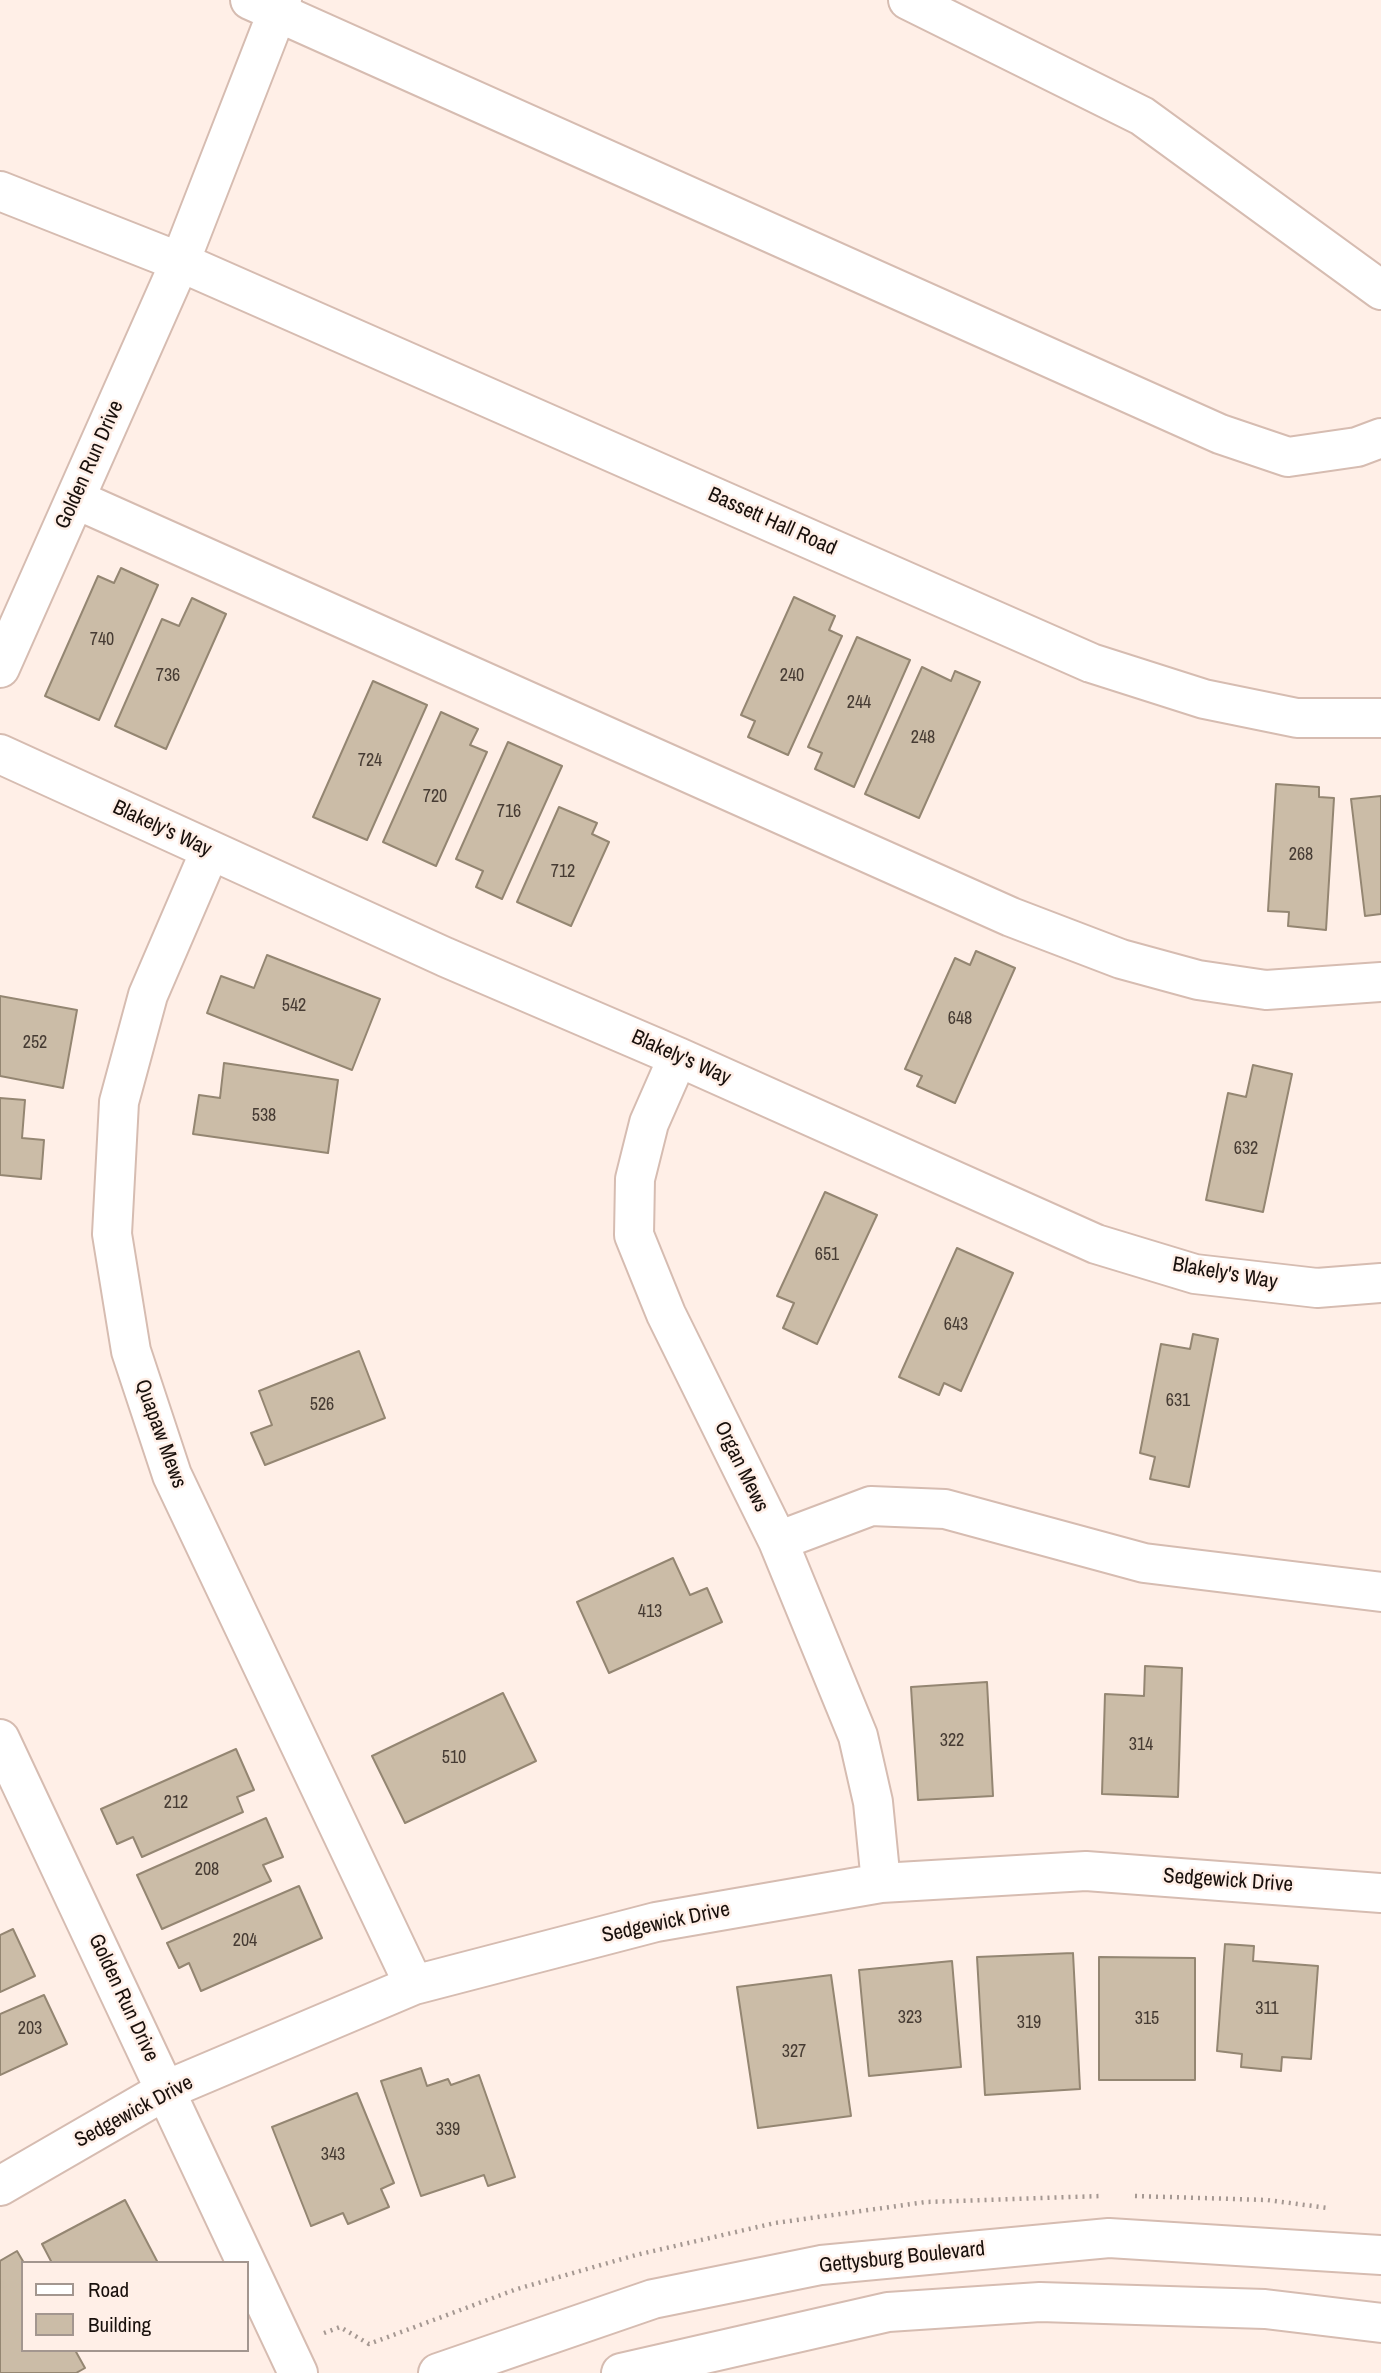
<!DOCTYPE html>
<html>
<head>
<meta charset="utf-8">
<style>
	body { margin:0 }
	#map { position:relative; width:1381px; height:2373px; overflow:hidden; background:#ffefe7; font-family:"Archivo Narrow",sans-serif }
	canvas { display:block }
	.legend { position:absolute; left:21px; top:2261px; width:228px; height:91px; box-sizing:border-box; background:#ffefe7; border:2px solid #a3968f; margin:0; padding:9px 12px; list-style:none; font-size:21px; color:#19100c }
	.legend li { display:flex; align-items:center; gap:14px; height:35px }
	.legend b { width:35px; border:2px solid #a3968f }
</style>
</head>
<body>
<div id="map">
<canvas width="1381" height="2373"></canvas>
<ul class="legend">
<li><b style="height:9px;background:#fff"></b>Road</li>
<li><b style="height:19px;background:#cbbca7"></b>Building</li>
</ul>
</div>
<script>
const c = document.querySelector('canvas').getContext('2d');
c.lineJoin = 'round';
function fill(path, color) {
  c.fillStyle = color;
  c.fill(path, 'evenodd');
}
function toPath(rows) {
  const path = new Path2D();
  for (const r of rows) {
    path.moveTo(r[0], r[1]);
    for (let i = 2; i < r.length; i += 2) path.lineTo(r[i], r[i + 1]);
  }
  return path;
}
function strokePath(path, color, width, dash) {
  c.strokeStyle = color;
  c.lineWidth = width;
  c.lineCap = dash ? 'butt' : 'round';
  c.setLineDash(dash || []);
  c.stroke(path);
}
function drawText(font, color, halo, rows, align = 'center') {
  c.font = font + ' "Archivo Narrow",sans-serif';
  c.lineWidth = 5;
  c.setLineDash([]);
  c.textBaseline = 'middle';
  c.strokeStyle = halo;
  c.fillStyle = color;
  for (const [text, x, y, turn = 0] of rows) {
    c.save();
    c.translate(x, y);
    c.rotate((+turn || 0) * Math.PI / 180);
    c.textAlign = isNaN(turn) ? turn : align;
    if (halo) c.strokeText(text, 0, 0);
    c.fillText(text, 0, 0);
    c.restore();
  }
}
const building = toPath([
	[121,568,158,585,99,720,45,696,98,576,114,583,121,568],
	[794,597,835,616,829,630,842,636,788,755,748,737,755,721,741,715,794,597],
	[192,598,226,614,166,749,115,726,162,619,179,626,192,598],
	[857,637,910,660,854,787,815,769,822,753,808,747,857,637],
	[922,667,951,681,955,671,980,682,919,818,865,794,922,667],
	[373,681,427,705,367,840,313,817,373,681],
	[441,712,478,729,470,745,487,752,436,866,383,842,441,712],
	[508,742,562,766,502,899,476,887,483,871,456,859,508,742],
	[1276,784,1319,787,1319,797,1334,798,1326,930,1288,926,1289,912,1268,911,1276,784],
	[1381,796,1381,914,1365,916,1351,799,1381,796],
	[559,807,597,823,592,834,609,842,571,926,517,902,559,807],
	[976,951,1015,968,955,1103,917,1086,922,1076,905,1069,955,958,970,965,976,951],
	[267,955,380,999,352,1070,207,1013,221,976,254,988,267,955],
	[0,996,77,1010,63,1088,0,1076,0,996],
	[224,1063,338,1080,328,1153,193,1134,199,1095,220,1098,224,1063],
	[1253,1065,1292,1074,1263,1212,1206,1200,1228,1093,1246,1097,1253,1065],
	[0,1098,25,1100,22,1138,44,1140,41,1179,0,1175,0,1098],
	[825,1192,877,1215,817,1344,783,1328,794,1303,777,1296,825,1192],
	[957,1248,1013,1273,961,1391,944,1383,939,1395,899,1377,957,1248],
	[1193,1334,1218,1339,1189,1487,1150,1479,1155,1457,1140,1453,1161,1344,1190,1349,1193,1334],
	[359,1351,385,1418,265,1465,251,1433,272,1425,259,1391,359,1351],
	[673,1558,690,1595,707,1588,722,1622,609,1673,577,1602,673,1558],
	[1145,1666,1182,1668,1178,1797,1102,1794,1105,1694,1144,1696,1145,1666],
	[987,1682,993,1796,918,1800,911,1687,987,1682],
	[503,1693,536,1761,405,1823,372,1756,503,1693],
	[236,1749,254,1790,237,1797,243,1812,142,1857,133,1837,117,1844,101,1809,236,1749],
	[266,1818,283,1857,263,1865,271,1881,162,1929,137,1875,266,1818],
	[299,1886,322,1938,201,1991,189,1963,179,1968,167,1943,299,1886],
	[13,1929,35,1976,0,1992,0,1935,13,1929],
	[1225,1944,1254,1946,1253,1961,1318,1966,1311,2059,1282,2057,1281,2071,1241,2067,1242,2054,1217,2051,1225,1944],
	[1073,1953,1080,2089,985,2095,977,1957,1073,1953],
	[1099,1957,1195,1958,1195,2080,1099,2080,1099,1957],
	[952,1961,961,2067,869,2076,859,1970,952,1961],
	[831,1975,851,2116,758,2128,737,1987,831,1975],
	[44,1995,67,2044,0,2075,0,2014,44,1995],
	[421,2068,427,2086,448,2079,451,2085,479,2075,515,2177,488,2186,484,2175,421,2196,381,2081,421,2068],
	[357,2093,394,2183,381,2189,389,2207,348,2224,343,2213,311,2226,272,2127,357,2093],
	[125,2200,158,2263,52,2263,42,2244,125,2200],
	[17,2251,24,2263,23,2350,75,2350,85,2368,76,2373,0,2373,0,2261,17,2251]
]);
const path = toPath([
	[1135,2196,1267,2200,1328,2208],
	[324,2333,340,2327,369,2344,517,2289,636,2255,775,2223,926,2202,1101,2196]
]);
const minor = toPath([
	[250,0,1220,434,1288,457,1357,447,1381,438],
	[908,0,1142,116,1381,290],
	[0,191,180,262,1091,663,1204,699,1297,718,1381,718],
	[75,499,1011,917,1121,959,1198,980,1266,990,1381,982],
	[0,668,180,262,282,0],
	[0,754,445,957,678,1057,1096,1244,1195,1274,1317,1288,1381,1283],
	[210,851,148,995,119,1102,112,1234,131,1351,172,1475,414,1985],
	[678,1057,649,1123,635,1179,634,1235,666,1314,778,1541,858,1736,873,1802,881,1883],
	[778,1541,871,1506,945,1509,1144,1563,1381,1592],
	[0,1739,298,2373],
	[0,2186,166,2090,414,1985,656,1922,881,1883,1086,1871,1381,1893],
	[438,2373,653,2299,821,2265,1109,2238,1381,2255],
	[621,2373,888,2312,1040,2302,1265,2309,1381,2323]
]);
const numberNames = [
	["740",102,640],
	["736",168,676],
	["240",792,676],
	["244",859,703],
	["248",923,738],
	["724",370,761],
	["720",435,797],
	["716",509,812],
	["268",1301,855],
	["712",563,872],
	["542",294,1006],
	["648",960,1019],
	["252",35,1043],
	["538",264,1116],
	["632",1246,1149],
	["651",827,1255],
	["643",956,1325],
	["631",1178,1401],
	["526",322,1405],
	["413",650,1612],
	["322",952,1741],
	["314",1141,1745],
	["510",454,1758],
	["212",176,1803],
	["208",207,1870],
	["204",245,1941],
	["311",1267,2009],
	["323",910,2018],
	["315",1147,2019],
	["319",1029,2023],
	["203",30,2029],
	["327",794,2052],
	["339",448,2130],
	["343",333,2155]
];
const streetNames = [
	["Golden Run Drive",90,465,-66],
	["Bassett Hall Road",772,522,24],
	["Blakely's Way",162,829,25],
	["Blakely's Way",681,1058,24],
	["Blakely's Way",1225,1274,10],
	["Quapaw Mews",160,1434,70],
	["Organ Mews",741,1467,64],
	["Sedgewick Drive",1228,1881,4],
	["Sedgewick Drive",666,1923,-12],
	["Golden Run Drive",123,1998,65],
	["Sedgewick Drive",134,2112,-28],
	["Gettysburg Boulevard",902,2258,-6]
];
fill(building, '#cbbca7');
strokePath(building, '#948672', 2);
strokePath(minor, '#d6bcb1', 42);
strokePath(path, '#a59892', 4.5, [2, 5]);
strokePath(minor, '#fff', 38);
drawText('18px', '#463b33', null, numberNames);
drawText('21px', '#19100c', '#ffefe7', streetNames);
</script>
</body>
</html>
